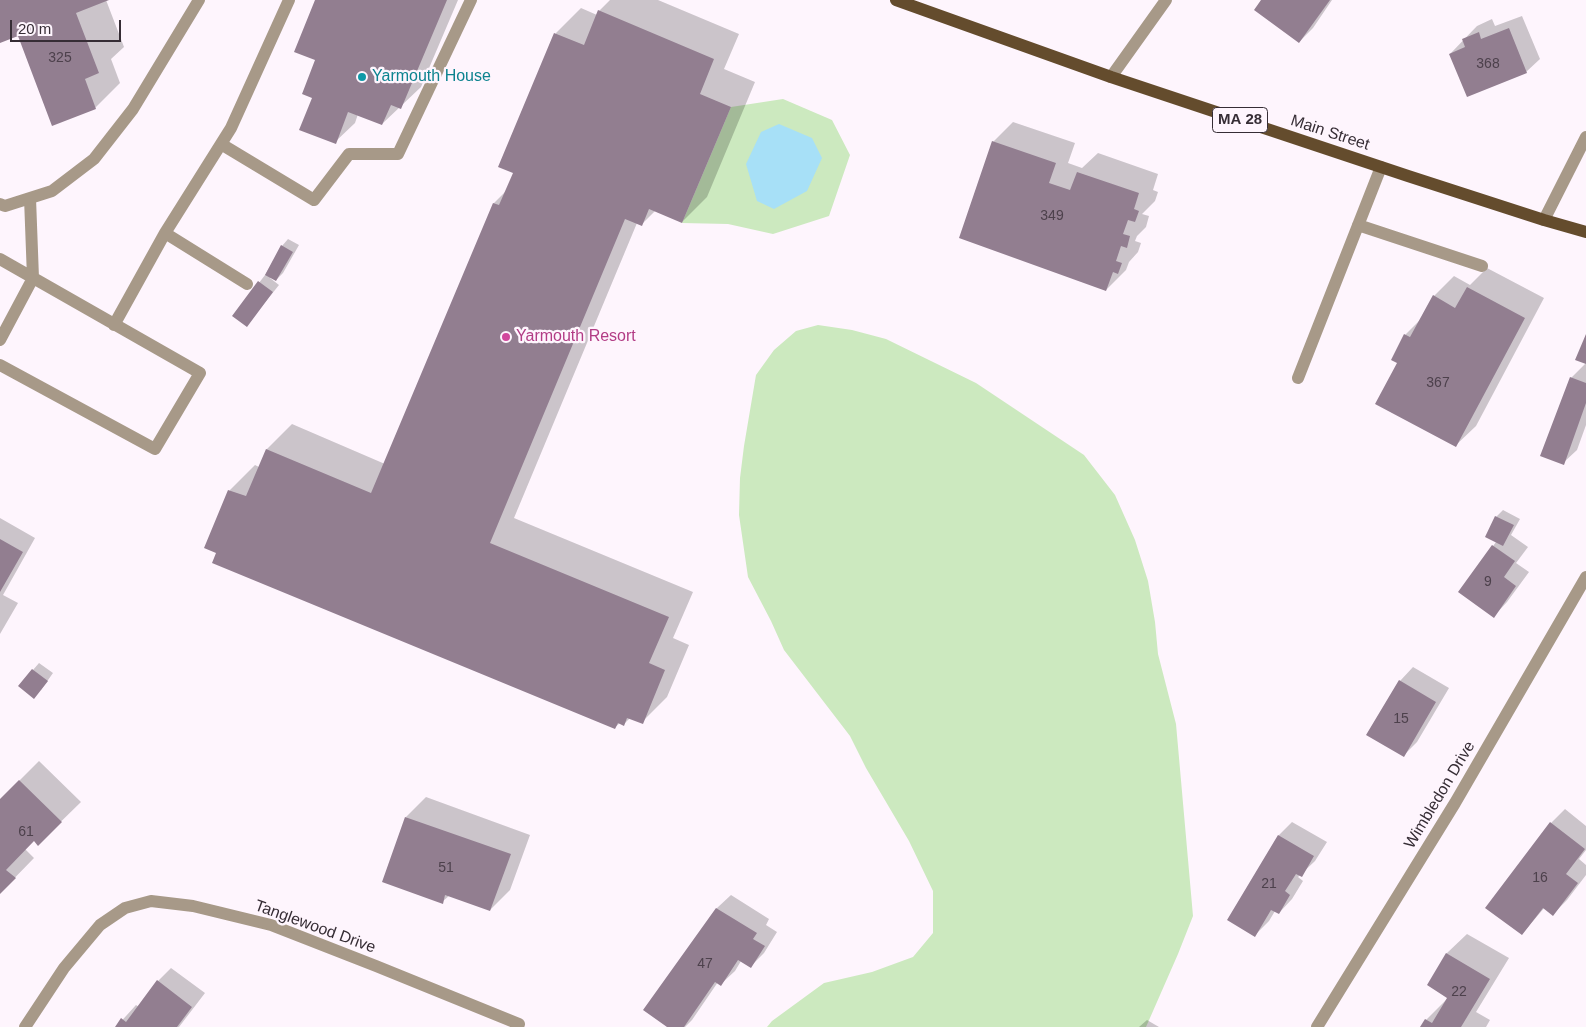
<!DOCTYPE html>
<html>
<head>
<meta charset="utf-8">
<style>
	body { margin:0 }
	#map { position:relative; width:1586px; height:1027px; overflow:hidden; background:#fef5fd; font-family:Helvetica,sans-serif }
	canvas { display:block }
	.scale { position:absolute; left:10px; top:20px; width:111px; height:22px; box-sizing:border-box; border:2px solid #362d35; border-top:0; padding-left:6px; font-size:15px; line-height:18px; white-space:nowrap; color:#362d35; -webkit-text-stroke:4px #fef5fd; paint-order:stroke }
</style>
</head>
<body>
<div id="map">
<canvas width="1586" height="1027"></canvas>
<div class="scale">20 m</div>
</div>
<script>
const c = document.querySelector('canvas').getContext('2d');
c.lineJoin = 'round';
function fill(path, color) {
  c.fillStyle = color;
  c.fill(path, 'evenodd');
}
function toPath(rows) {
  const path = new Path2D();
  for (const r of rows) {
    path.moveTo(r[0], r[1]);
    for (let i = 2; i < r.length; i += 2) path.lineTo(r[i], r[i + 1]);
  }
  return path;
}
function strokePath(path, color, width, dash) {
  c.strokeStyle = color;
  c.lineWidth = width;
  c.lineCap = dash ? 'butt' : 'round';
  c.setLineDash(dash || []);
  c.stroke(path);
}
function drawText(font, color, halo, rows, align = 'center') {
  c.font = font + ' Helvetica,sans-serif';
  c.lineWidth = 4.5;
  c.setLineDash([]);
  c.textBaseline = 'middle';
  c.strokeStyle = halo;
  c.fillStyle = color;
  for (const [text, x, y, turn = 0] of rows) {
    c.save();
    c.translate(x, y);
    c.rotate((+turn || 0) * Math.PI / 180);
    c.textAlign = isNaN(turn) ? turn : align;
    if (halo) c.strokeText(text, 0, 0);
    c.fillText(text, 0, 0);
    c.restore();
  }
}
const green = toPath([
	[783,99,832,120,850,155,829,216,773,234,728,224,682,223,731,107],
	[818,325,852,330,886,339,976,383,1084,455,1115,495,1135,540,1148,581,1155,622,1158,654,1176,724,1193,916,1178,954,1146,1027,767,1027,772,1021,824,983,872,972,913,957,933,933,933,891,909,841,866,768,850,736,784,650,771,621,748,577,739,515,740,478,744,446,756,375,774,350,796,331]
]);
const water = toPath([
	[779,124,812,138,822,158,807,191,774,209,757,201,746,164,761,132]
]);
const shadow = toPath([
	[0,0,106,0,124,47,111,59,120,83,95,108,19,35,0,42],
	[316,0,458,0,421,87,382,124,358,114,355,123,335,142,314,97,317,60],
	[610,0,658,0,739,34,724,69,755,82,707,197,682,222,656,210,641,225,637,223,514,518,693,592,673,638,689,645,667,697,642,722,630,718,623,725,620,723,614,728,206,547,230,490,255,465,259,467,267,449,292,424,385,464,494,203,507,190,514,172,500,167,556,33,581,8,597,15,599,11],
	[1263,0,1332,0,1313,28,1299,42],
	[1522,16,1540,59,1526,72,1450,54,1477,26,1492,19,1495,26],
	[1013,122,1075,143,1068,163,1082,168,1098,153,1158,174,1153,190,1158,192,1155,201,1142,214,1149,216,1146,227,1137,236,1135,241,1141,243,1138,252,1129,262,1126,270,1106,290,993,142],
	[288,239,299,245,283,273,276,280,271,277,270,278,279,285,247,325,234,316,265,275,282,246],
	[1487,268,1544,298,1476,426,1456,445,1405,335,1422,318,1434,296,1454,276,1470,285],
	[1586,337,1586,425,1577,450,1563,463,1571,378,1586,363],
	[1503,510,1520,519,1511,535,1528,547,1516,563,1529,572,1507,602,1494,616,1460,592,1496,542,1496,517],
	[0,518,35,538,3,595,18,603,0,634],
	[39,663,53,673,41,690,33,670],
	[1413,667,1449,688,1417,742,1403,756,1400,681],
	[39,761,81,802,38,844,34,840,25,849,34,858,0,893,0,800],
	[426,797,530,835,510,890,490,910,450,895,442,902,406,817],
	[1565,809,1586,826,1586,850,1579,859,1586,865,1586,875,1567,900,1553,914,1545,907,1522,934,1551,823],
	[1292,822,1327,842,1315,861,1298,877,1303,881,1292,899,1279,913,1275,911,1269,921,1255,935,1229,919,1279,835],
	[731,895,769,919,766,925,777,932,764,953,750,967,741,961,735,971,721,984,718,982,692,1020,685,1027,669,1027,644,1010,717,908],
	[1467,934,1509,958,1476,1012,1490,1020,1486,1027,1422,1027,1426,1020,1449,997,1428,985,1447,953],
	[171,968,205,993,179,1027,116,1027,136,1005,139,1007,158,981],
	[1147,1020,1159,1027,1139,1027]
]);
const building = toPath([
	[0,0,109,0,76,13,99,73,85,79,96,109,52,126,18,36,0,43],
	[315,0,447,0,401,109,391,105,382,125,348,112,336,144,299,130,312,98,302,94,315,60,294,52],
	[1261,0,1330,0,1299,43,1254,10],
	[598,10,714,59,700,94,731,107,682,223,649,209,642,226,625,219,490,543,669,617,649,663,665,670,643,724,627,718,624,726,618,723,615,729,212,563,216,553,204,548,228,490,246,496,266,449,371,493,493,203,499,205,513,173,498,167,554,33,584,45],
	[1509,28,1527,73,1467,97,1449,54,1465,47,1462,39,1479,32,1481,39],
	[992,141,1056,163,1049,183,1070,190,1077,172,1139,193,1134,209,1139,211,1135,222,1128,220,1123,234,1130,236,1127,248,1121,246,1116,261,1122,263,1118,274,1113,272,1106,291,959,238],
	[281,245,293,252,276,281,265,275],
	[258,281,273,292,247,327,232,316],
	[1467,287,1525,318,1456,447,1375,404,1397,363,1391,360,1404,334,1410,337,1433,295,1455,308],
	[1586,334,1586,364,1575,360],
	[1570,377,1586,383,1586,403,1564,465,1540,456],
	[1495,516,1514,525,1503,546,1485,537],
	[0,539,23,552,0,592],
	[1492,545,1515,561,1504,577,1516,586,1494,618,1458,592],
	[32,669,48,681,34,699,18,686],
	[1399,680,1436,702,1404,757,1366,735],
	[19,780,62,822,38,846,34,841,6,870,16,878,0,894,0,799],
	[405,817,511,854,490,911,445,895,443,904,382,882],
	[1550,822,1585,849,1566,874,1578,883,1553,916,1543,908,1522,935,1485,908],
	[1278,835,1314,856,1302,877,1296,874,1285,891,1290,895,1279,914,1271,910,1255,937,1227,920],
	[716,908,757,933,753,939,765,946,751,968,738,960,721,986,715,982,684,1027,667,1027,643,1010],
	[1446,953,1490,979,1461,1027,1420,1027,1425,1019,1432,1023,1447,998,1427,985],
	[157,980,192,1007,177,1027,115,1027,121,1018,126,1022]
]);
const minor = toPath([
	[1111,77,1166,0],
	[221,144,314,200,349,154,398,154,471,0],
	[0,204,5,206,52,191,94,159,133,109,199,0],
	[1544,220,1586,137],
	[1358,225,1482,266],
	[0,259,200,373,155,449,0,365],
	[247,284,165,233,231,128,289,0],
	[114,325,165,233],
	[0,340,33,278,30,198],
	[1298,378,1381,167],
	[25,1027,64,968,100,925,125,908,151,901,193,906,271,925,376,966,519,1024,517,1027],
	[1317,1027,1455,803,1586,577]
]);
const major = toPath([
	[896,0,1111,77,1408,176,1544,220,1586,232]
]);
const markers = [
	[362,77,5,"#0f9aa8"],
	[506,337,5,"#d1479c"]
];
const numberNames = [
	["325",60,58],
	["368",1488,64],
	["349",1052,216],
	["367",1438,383],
	["9",1488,582],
	["15",1401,719],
	["61",26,832],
	["51",446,868],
	["16",1540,878],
	["21",1269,884],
	["47",705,964],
	["22",1459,992]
];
const shields = [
	[1240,120,55]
];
const shieldNames = [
	["MA 28",1240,120]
];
const cultureNames = [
	["Yarmouth House",372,77]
];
const streetNames = [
	["Main Street",1330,133,18],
	["Wimbledon Drive",1440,795,-59],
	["Tanglewood Drive",315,927,20]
];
const hotelNames = [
	["Yarmouth Resort",516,337]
];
fill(green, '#cce9bf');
fill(water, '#a7e0f7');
fill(shadow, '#0003');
fill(building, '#927e90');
strokePath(minor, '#a79988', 12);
strokePath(major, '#644c2d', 12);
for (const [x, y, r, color] of markers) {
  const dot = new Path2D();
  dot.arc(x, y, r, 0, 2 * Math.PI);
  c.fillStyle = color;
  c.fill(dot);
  strokePath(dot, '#fef5fd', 2);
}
drawText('14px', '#4d414c', null, numberNames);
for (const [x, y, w] of shields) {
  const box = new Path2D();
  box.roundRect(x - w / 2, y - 12.5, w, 25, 4);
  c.fillStyle = '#fef5fd';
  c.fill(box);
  strokePath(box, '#362d35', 1);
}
drawText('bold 15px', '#362d35', null, shieldNames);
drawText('16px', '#0d838f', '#fef5fd', cultureNames, 'left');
drawText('16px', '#362d35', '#fef5fd', streetNames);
drawText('16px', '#b23c85', '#fef5fd', hotelNames, 'left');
</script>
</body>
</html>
